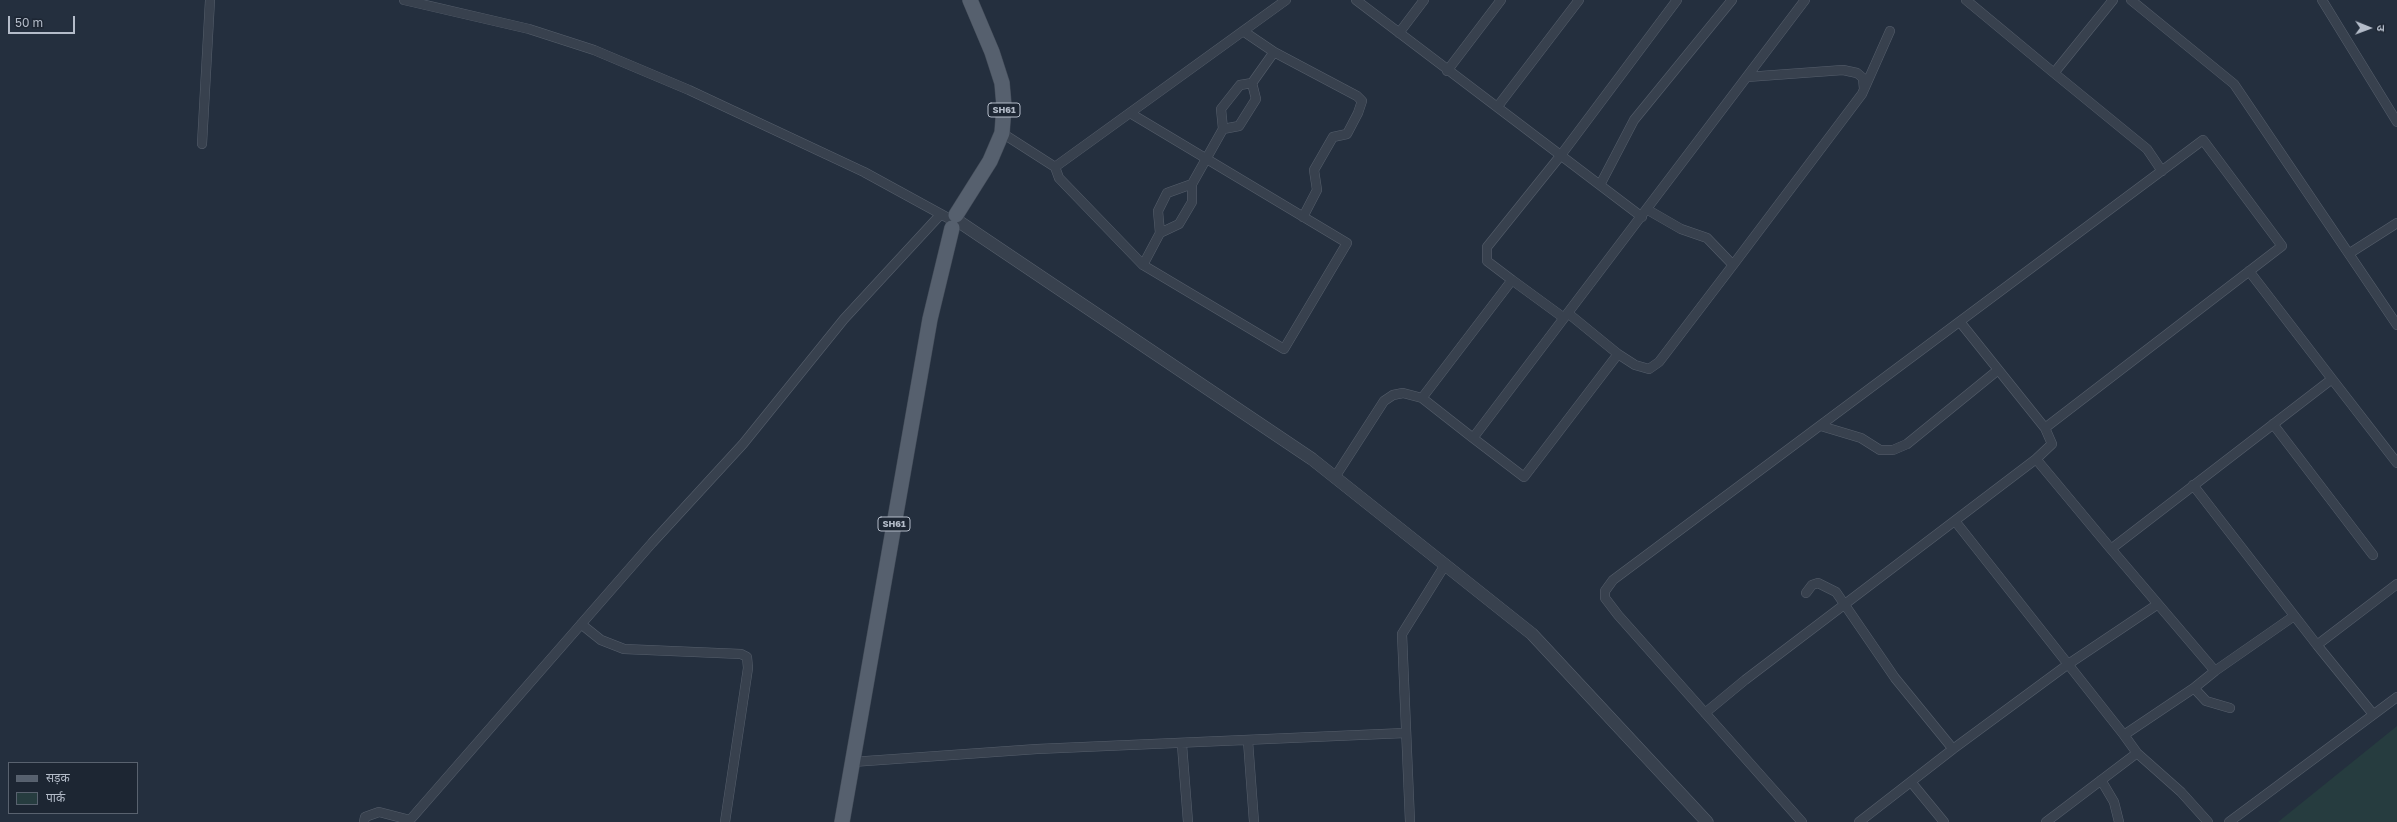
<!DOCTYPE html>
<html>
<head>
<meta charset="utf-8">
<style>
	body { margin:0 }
	#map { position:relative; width:2397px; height:822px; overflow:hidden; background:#242f3e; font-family:"Golos Text","Noto Sans Devanagari",sans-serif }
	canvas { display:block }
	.legend { position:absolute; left:8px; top:762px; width:130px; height:52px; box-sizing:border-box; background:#1d2633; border:1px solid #59626f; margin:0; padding:5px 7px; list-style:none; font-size:12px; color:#b4bcc9 }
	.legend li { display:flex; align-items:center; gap:8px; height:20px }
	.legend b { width:20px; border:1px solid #59626f }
	.north { position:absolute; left:2349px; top:8px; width:40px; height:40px; -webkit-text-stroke:3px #1d2633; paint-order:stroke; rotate:91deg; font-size:11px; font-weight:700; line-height:16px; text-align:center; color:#b4bcc9 }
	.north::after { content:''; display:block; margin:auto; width:14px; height:18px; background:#b4bcc9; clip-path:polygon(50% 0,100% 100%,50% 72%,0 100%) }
	.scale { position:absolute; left:8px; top:16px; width:67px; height:18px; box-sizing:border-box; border:2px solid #b4bcc9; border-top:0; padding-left:5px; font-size:12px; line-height:14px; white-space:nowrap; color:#b4bcc9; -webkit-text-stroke:3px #1d2633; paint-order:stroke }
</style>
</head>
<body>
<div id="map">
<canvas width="2397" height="822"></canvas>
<ul class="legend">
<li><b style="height:5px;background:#56606e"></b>सड़क</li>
<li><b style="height:11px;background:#263c3f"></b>पार्क</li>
</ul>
<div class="north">उ</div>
<div class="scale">50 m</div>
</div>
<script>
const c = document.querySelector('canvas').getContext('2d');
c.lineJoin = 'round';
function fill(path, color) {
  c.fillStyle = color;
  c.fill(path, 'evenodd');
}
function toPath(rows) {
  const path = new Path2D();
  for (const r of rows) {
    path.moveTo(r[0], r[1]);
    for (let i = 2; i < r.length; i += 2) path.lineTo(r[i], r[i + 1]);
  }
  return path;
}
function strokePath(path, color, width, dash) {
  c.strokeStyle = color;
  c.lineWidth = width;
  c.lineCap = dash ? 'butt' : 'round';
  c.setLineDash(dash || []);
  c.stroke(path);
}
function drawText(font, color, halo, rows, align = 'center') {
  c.font = font + ' "Golos Text",sans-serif';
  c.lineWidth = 3;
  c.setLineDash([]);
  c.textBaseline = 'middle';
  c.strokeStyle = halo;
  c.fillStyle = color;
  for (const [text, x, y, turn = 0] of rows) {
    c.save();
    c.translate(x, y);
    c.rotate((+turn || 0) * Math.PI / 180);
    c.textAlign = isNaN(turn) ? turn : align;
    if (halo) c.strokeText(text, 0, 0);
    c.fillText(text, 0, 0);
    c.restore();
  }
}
const green = toPath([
	[2397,726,2397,822,2278,822]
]);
const minor = toPath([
	[404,0,529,29,594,50,689,90,864,172,948,218],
	[1356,0,1642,217],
	[1966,0,2054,73],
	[2113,0,2054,73,2147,149,2162,171],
	[2131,0,2234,84,2397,325],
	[2322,0,2397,122],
	[1243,31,1274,52,1357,96,1362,101,1358,113,1347,134,1333,137,1314,170,1317,190,1303,217],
	[1399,33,1424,0],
	[1447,71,1501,0],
	[1747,77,1843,70,1857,73,1863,78,1864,89],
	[1498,106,1579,0],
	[1223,129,1239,126,1256,99,1252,83],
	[1002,133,1055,167,1286,0],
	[202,144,210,0],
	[1055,167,1059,178,1143,265,1284,349,1347,243,1130,113],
	[1600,185,1634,120,1732,0],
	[1648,210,1681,229,1707,238,1733,265,1862,94,1890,31],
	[1160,233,1179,224,1192,202,1192,184],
	[2350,253,2397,223],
	[1143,265,1160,233,1158,211,1167,193,1192,184,1223,129,1221,109,1240,85,1252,83,1274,52],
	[1512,280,1564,318],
	[1569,314,1618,354,1635,365,1649,369,1659,362,1733,265],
	[2332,379,2397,463],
	[1422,398,1512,280,1487,261,1487,247,1561,155,1677,0],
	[2273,424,2373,555],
	[1821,426,1861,438,1880,450,1893,450,1907,444,1998,370],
	[2045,428,2052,444,2036,459,2111,549,2332,379,2249,271],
	[1473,438,1524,477,1618,354],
	[1335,477,1384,401,1393,395,1403,393,1422,398,1473,438,1805,0],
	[2193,485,2317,645,2373,714],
	[1955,521,2124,735,2194,688,2206,701,2230,708],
	[2111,549,2215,671,2294,616],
	[1806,593,1812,585,1818,583,1836,592,1895,678,1953,749],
	[581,624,601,640,624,649,741,654,747,657,748,668,725,822],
	[2317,645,2397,584],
	[2194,688,2215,671],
	[1705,713,1745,680,2036,459],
	[2124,735,2137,753,2181,792,2208,822],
	[1248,741,1254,822],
	[1182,745,1188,822],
	[852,762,1037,749,1405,733],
	[2101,780,2114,802,2119,822],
	[1911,782,1944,822],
	[364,822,365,817,379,812,410,820,652,543,743,444,844,319,941,214],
	[1410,822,1402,634,1445,565],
	[1802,822,1618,615,1605,598,1605,591,1613,580,2203,140,2282,246,2045,428,1960,322],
	[1859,822,1953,749,2067,665,2158,604],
	[2046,822,2137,753],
	[2229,822,2397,697]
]);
const tertiary = toPath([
	[961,223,1312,459,1532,634,1707,822]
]);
const primary = toPath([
	[956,215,990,161,1002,133,1004,106,1002,83,992,52,970,0],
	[842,822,930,319,952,228]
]);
const shields = [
	[1004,110,32],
	[894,524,32]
];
const shieldNames = [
	["SH61",1004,110],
	["SH61",894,524]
];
fill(green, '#263c3f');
strokePath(minor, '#565f6c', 10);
strokePath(tertiary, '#565f6c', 13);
strokePath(primary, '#414a57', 16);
strokePath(minor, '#38414e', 9);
strokePath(tertiary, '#38414e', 12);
strokePath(primary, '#56606e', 15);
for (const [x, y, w] of shields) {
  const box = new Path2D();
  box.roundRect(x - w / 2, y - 7, w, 14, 3);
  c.fillStyle = '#1d2633';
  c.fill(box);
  strokePath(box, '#b4bcc9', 1);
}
drawText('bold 9px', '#b4bcc9', null, shieldNames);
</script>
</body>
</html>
